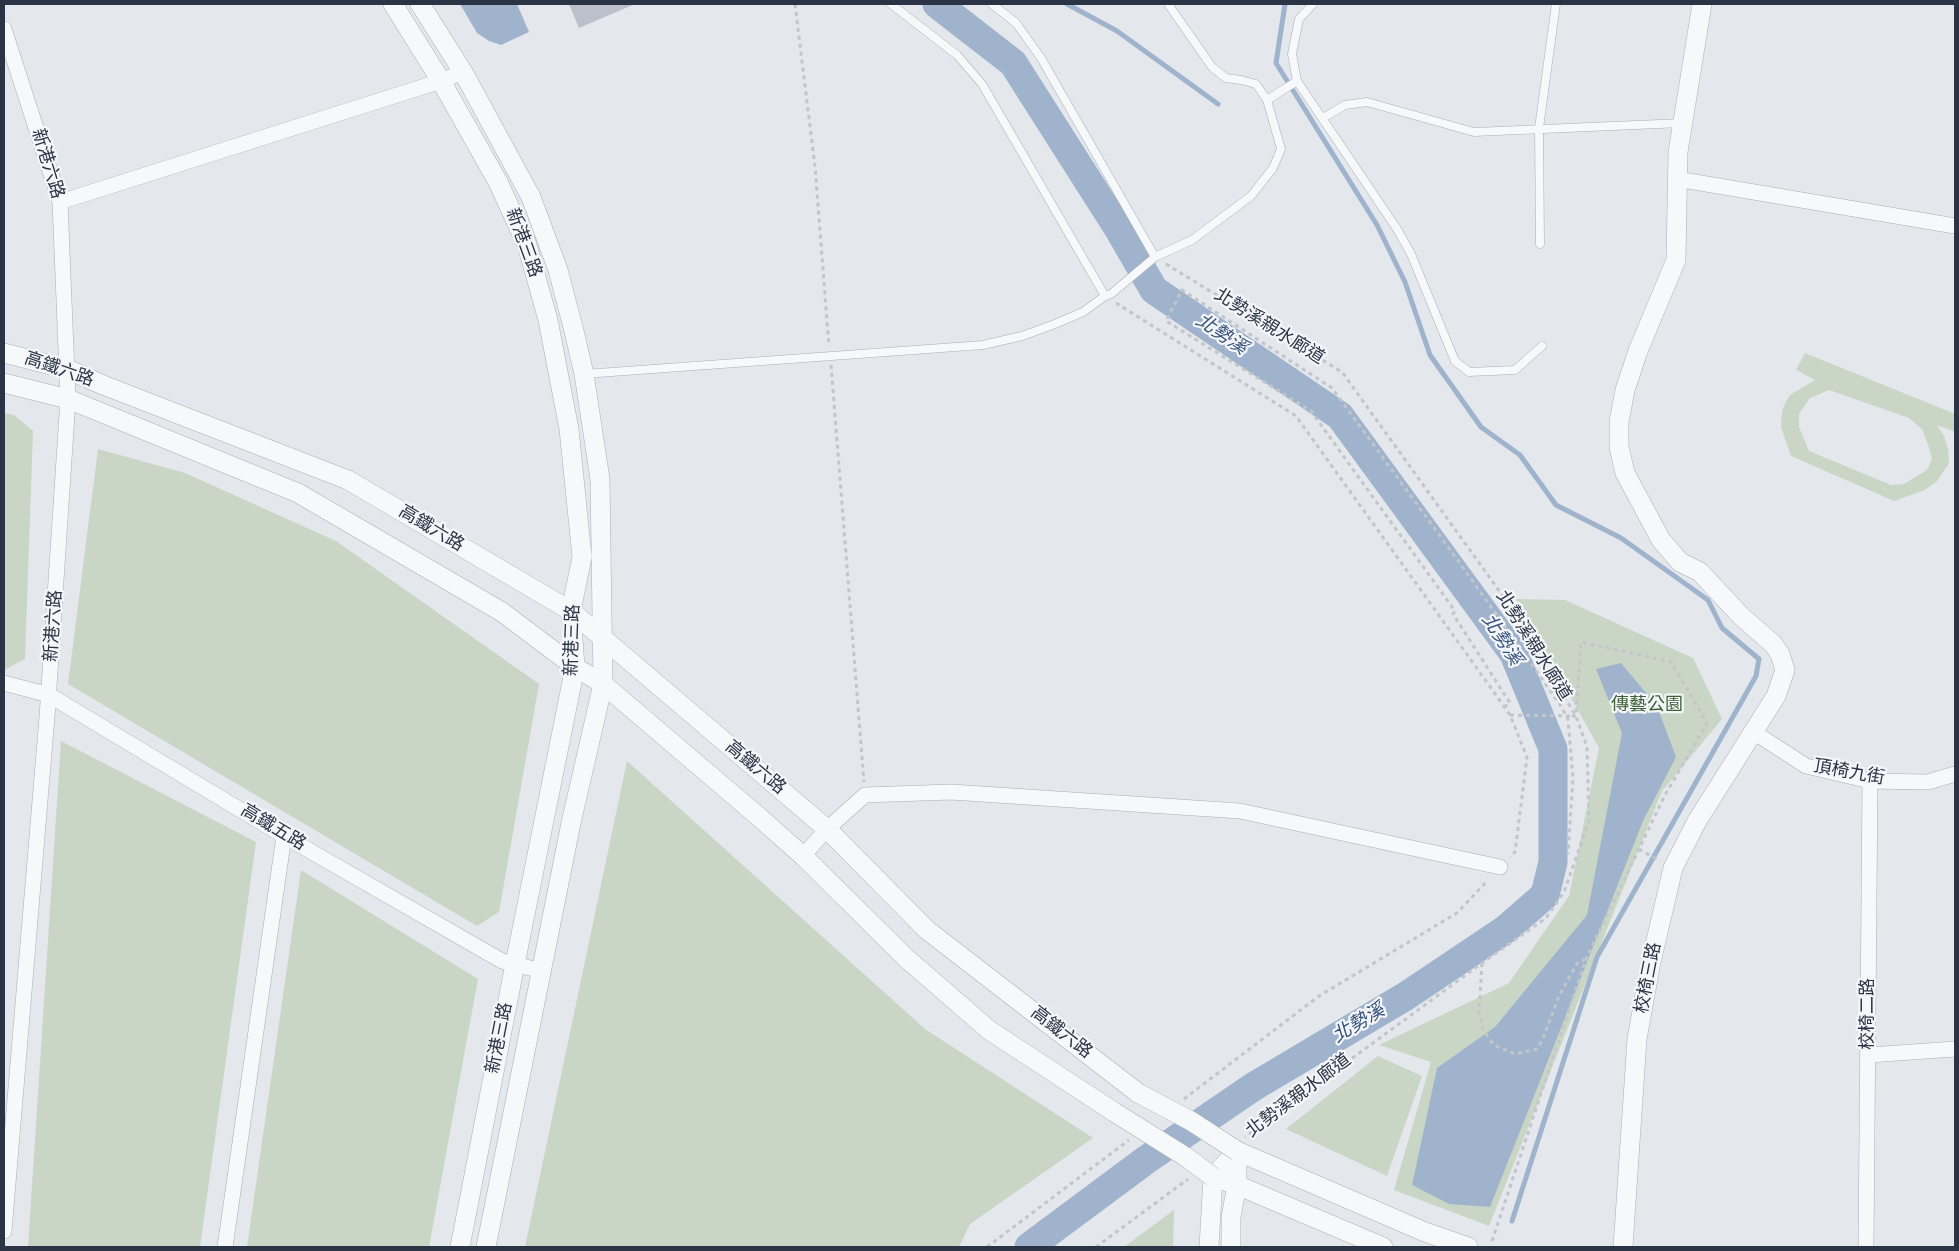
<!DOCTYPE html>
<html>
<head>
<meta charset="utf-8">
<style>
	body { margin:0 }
	#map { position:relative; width:1959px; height:1251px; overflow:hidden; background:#e4e7ec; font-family:"Titillium Web",sans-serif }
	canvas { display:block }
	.frame { position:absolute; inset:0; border:5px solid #2b3445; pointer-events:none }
</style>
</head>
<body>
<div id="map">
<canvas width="1959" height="1251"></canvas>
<div class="frame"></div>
</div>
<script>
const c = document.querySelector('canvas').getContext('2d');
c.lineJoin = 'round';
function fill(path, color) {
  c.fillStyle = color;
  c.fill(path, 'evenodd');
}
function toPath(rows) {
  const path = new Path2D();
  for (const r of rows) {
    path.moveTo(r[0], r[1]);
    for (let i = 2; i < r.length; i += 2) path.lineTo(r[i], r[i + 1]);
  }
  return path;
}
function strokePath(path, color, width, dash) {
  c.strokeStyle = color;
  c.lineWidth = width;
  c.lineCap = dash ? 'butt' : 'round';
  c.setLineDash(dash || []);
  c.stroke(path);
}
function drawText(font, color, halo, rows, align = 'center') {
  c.font = font + ' "Titillium Web","Noto Sans TC",sans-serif';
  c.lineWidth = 4.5;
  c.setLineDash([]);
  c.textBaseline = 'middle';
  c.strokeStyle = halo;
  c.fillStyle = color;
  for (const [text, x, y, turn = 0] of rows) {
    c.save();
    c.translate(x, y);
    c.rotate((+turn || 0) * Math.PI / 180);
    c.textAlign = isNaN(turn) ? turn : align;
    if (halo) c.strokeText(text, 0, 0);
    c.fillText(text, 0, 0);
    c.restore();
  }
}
const green = toPath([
	[1805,353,1955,414,1955,432,1937,425,1944,436,1948,449,1949,463,1937,481,1925,490,1894,501,1791,456,1781,427,1782,412,1785,403,1790,395,1815,380,1796,370],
	[1829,390,1909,418,1922,429,1928,444,1932,459,1927,470,1904,484,1891,485,1809,451,1799,427,1799,414,1810,398],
	[4,413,14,415,33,431,25,659,4,670],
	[98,449,185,473,336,541,539,684,499,912,477,926,68,684],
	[1516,599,1565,600,1693,658,1722,719,1662,791,1489,1226,1394,1190,1431,1062,1379,1045,1509,983,1569,896,1599,748],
	[61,741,256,842,200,1247,28,1247],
	[627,761,925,1029,1093,1138,970,1224,959,1247,525,1247],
	[301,870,478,979,429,1247,247,1247],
	[1378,1056,1422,1076,1387,1176,1286,1129],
	[1174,1210,1173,1247,1124,1247]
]);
const water = toPath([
	[460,4,517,4,529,32,501,45,489,41,477,33],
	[1621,663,1657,706,1676,757,1643,821,1490,1207,1449,1204,1412,1185,1437,1068,1495,1027,1587,915,1622,733,1596,669]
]);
const stream = toPath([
	[1067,4,1117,31,1218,104],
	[1285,4,1276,63,1377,225,1405,282,1430,355,1481,427,1520,455,1556,505,1621,538,1708,600,1722,628,1759,659,1756,676,1597,957,1512,1221]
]);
const river = toPath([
	[937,4,1013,63,1118,228,1154,290,1340,416,1514,654,1553,749,1553,862,1545,895,1506,929,1406,996,1253,1087,1146,1160,1029,1247]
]);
const building = toPath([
	[569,4,635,4,579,28]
]);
const path = toPath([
	[795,4,815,167,829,346],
	[1166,264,1342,372,1500,592,1576,716,1587,747,1589,821,1564,892,1546,918,1482,963,1245,1137],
	[1116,303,1296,416,1481,674,1510,715,1527,757,1515,852,1510,857],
	[831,365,864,782],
	[1504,707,1510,703,1453,614,1455,611,1311,411,1166,321,1182,290,1332,388,1459,562,1559,703,1568,719,1573,778,1568,854],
	[1639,849,1660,861],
	[1482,963,1479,1012,1483,1030,1494,1045,1515,1054,1537,1049,1542,1041,1559,996,1578,962,1586,959],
	[1184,1099,1319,996,1457,913,1488,880],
	[1492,1241,1586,959,1665,795,1707,723,1671,662,1581,642,1576,716,1570,716],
	[987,1247,1129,1140],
	[1096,1247,1188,1179]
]);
const service = toPath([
	[891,4,957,55,982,84,1105,296],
	[992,4,1016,23,1041,58,1155,257],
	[1168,4,1212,67,1226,78,1241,80,1256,84,1267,100],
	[1313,4,1299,19,1292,54,1297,81,1397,229,1411,254,1455,361,1469,372,1515,370,1542,346],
	[1323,118,1345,105,1367,102,1474,132,1682,123],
	[1540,244,1539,128,1556,4],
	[584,374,983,345,1022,336,1055,324,1083,312,1105,296,1111,294,1155,257,1192,240,1251,196,1273,168,1281,149,1267,100,1297,81]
]);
const minor = toPath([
	[4,29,60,202,68,399,47,717,4,1231],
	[1677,179,1955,226],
	[60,202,441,81,463,72],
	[4,683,49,695,284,836,502,961,542,971],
	[1752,731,1806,766,1870,781,1928,782,1955,774],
	[803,856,827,829,865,795,951,792,1240,811,1500,867],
	[1869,1055,1955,1049],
	[225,1247,284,836],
	[1866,1247,1870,781]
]);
const tertiary = toPath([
	[393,4,441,81,498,182,527,245,548,320,569,429,582,557,571,611,575,667,515,964,460,1247],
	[420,4,463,72,531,197,558,270,574,331,584,374,600,479,603,684,571,823,486,1247],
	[4,353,67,369,103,385,348,480,571,611,827,829,927,930,1138,1093],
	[4,383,68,399,298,493,502,612,575,667,603,684,759,817,803,856,906,958,989,1030,1114,1112],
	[1237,1151,1425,1232,1468,1247],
	[1213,1177,1237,1185,1383,1247],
	[1209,1247,1213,1177,1237,1151],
	[1231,1247,1231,1217,1237,1185,1237,1151],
	[1623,1247,1637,1039,1651,962,1673,868,1697,821,1776,696,1785,670,1780,654,1773,644,1741,616,1700,572,1680,562,1661,540,1625,473,1619,447,1619,422,1625,390,1638,351,1676,260,1678,152,1702,4]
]);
const pathBridge = toPath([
	[1510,715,1570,716]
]);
const tertiaryBridge = toPath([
	[1138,1093,1191,1121,1237,1151],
	[1114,1112,1186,1157,1213,1177]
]);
const streetNames = [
	["新港六路",47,164,73],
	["新港三路",523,243,70],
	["北勢溪親水廊道",1269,327,32],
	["高鐵六路",59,370,19],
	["高鐵六路",431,529,31],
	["新港六路",54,626,-86],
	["新港三路",573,640,-88],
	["北勢溪親水廊道",1533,646,58],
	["高鐵六路",755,768,40],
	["頂椅九街",1849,773,10],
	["高鐵五路",273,828,31],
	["校椅三路",1649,978,-79],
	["校椅二路",1869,1014,-90],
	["高鐵六路",1061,1033,38],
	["新港三路",500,1038,-79],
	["北勢溪親水廊道",1299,1096,-37]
];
const parkNames = [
	["傳藝公園",1647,706]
];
const waterNames = [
	["北勢溪",1221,335,34],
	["北勢溪",1501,640,57],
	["北勢溪",1359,1024,-31]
];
fill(green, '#c9d6c5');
fill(water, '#9fb4cc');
strokePath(stream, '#9fb4cc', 5);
strokePath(river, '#9fb4cc', 29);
fill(building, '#bbc0ca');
strokePath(service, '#a9aeb7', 9);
strokePath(minor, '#a9aeb7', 16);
strokePath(tertiary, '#a9aeb7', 20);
strokePath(path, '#c2c5cb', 3, [4, 4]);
strokePath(service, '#f7f8fa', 8);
strokePath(minor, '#f7f8fa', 15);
strokePath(tertiary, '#f7f8fa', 19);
strokePath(tertiaryBridge, '#a9aeb7', 20, []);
strokePath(pathBridge, '#c2c5cb', 3, [4, 4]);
strokePath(tertiaryBridge, '#f7f8fa', 19);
drawText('18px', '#2b3445', '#f4f6f9', streetNames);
drawText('18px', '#3f6138', '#f4f6f9', parkNames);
drawText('italic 19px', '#34527a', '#f4f6f9', waterNames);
</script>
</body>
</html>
